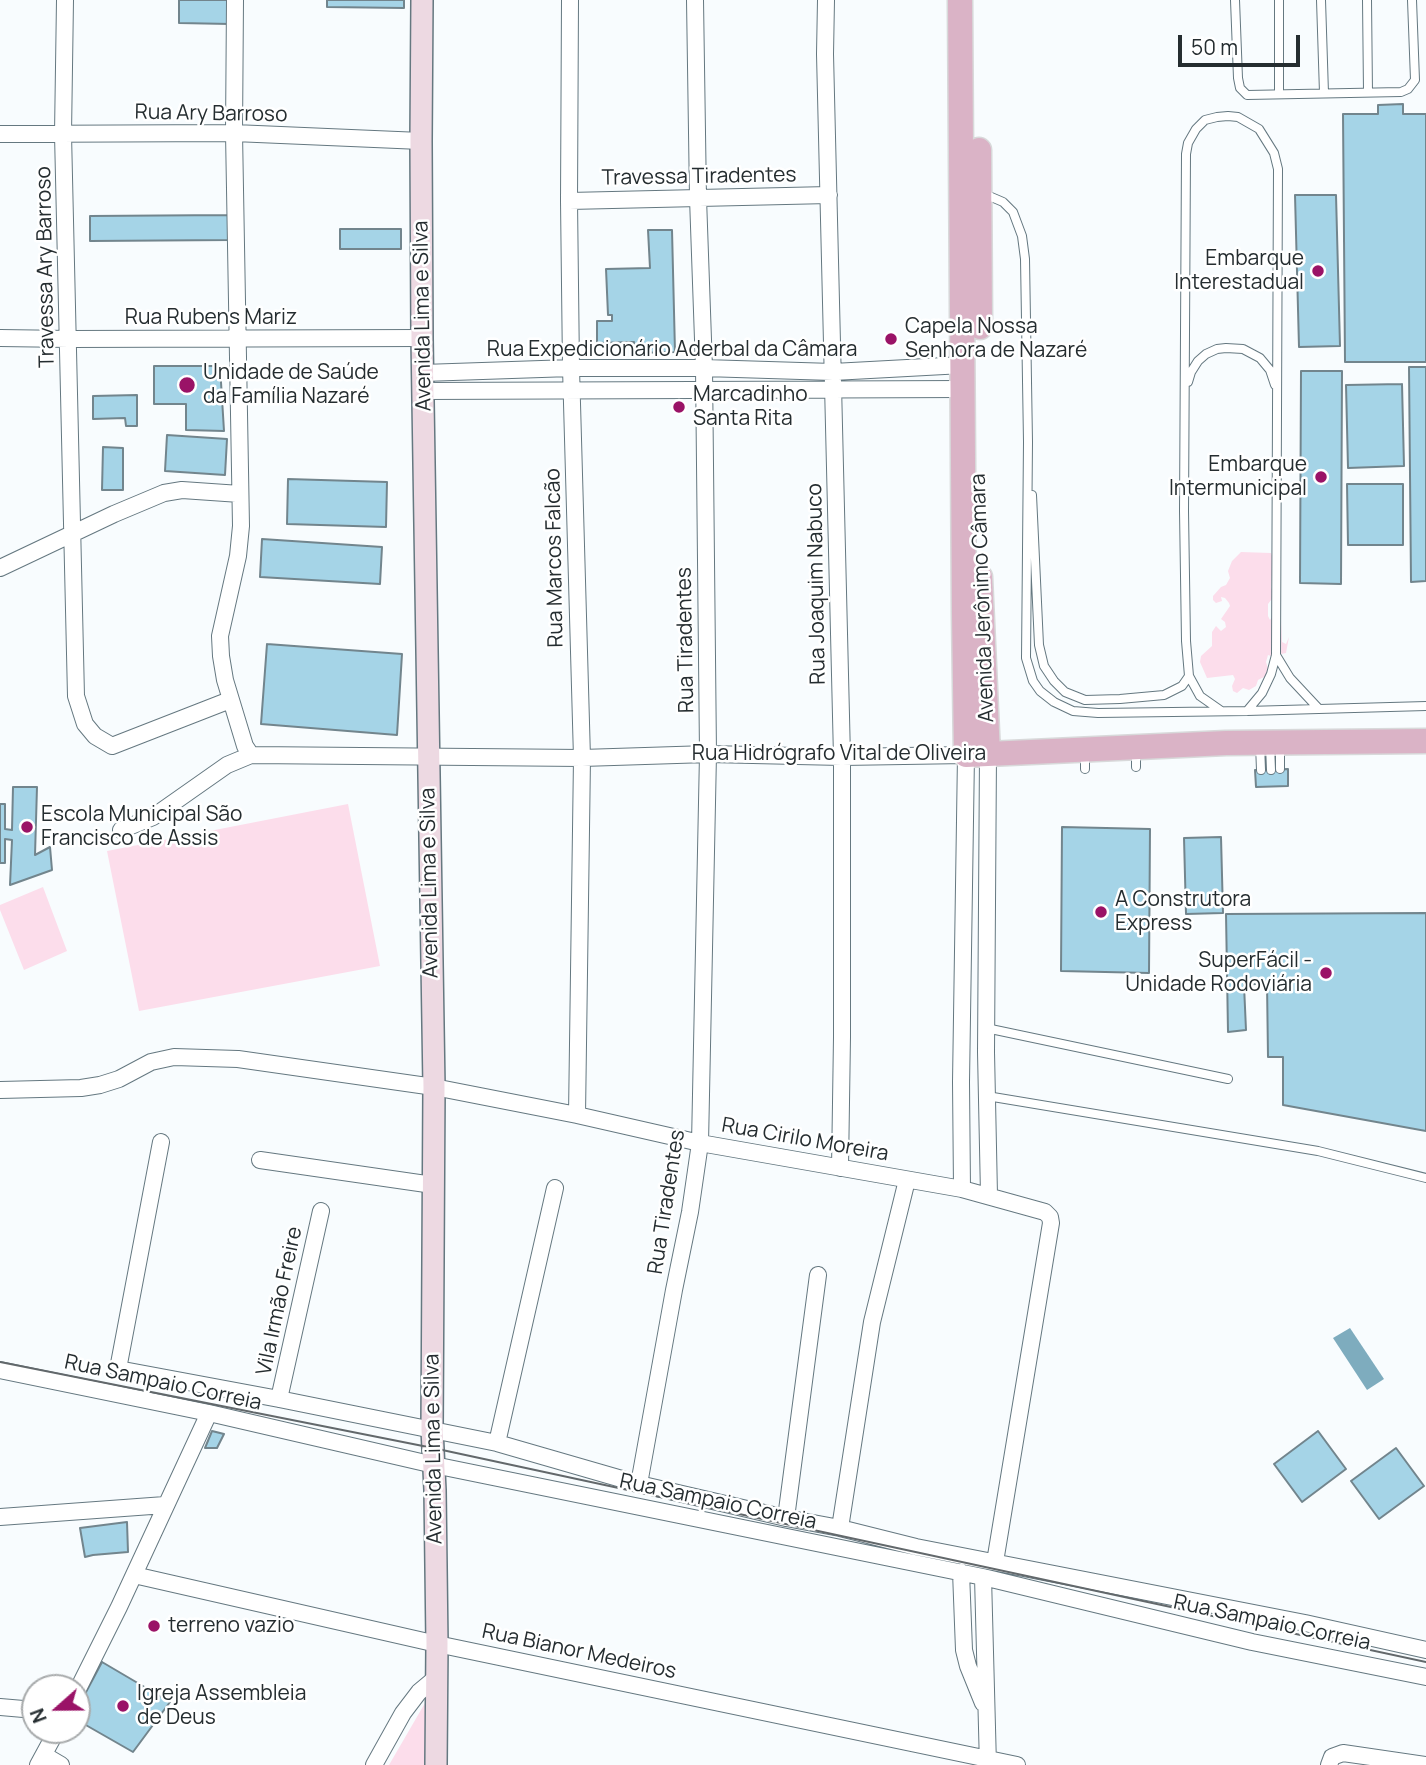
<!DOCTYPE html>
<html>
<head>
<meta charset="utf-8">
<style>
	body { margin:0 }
	#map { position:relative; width:1426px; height:1765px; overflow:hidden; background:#f8fcfe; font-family:Manrope,sans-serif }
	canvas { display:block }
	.north { position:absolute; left:21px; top:1674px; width:70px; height:70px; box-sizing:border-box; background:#fff; border:2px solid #a8abac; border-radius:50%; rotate:249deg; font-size:19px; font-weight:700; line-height:28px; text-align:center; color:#252d30 }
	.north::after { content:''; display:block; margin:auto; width:24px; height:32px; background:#9a1367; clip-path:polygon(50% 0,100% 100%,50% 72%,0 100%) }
	.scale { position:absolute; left:1178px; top:35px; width:122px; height:32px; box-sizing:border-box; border:4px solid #252d30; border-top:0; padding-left:9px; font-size:21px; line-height:24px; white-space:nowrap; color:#252d30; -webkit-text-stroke:5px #fff; paint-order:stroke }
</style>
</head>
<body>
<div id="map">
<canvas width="1426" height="1765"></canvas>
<div class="north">N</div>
<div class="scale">50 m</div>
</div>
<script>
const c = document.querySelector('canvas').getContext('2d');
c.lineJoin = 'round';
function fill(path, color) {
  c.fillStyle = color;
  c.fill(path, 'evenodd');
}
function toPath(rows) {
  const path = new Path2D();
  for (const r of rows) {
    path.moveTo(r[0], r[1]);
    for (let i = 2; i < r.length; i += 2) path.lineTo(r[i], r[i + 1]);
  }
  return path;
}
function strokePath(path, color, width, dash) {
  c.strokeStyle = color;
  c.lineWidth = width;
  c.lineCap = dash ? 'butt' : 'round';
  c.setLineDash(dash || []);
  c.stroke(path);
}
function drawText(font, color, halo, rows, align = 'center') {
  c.font = font + ' Manrope,sans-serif';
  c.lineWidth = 5;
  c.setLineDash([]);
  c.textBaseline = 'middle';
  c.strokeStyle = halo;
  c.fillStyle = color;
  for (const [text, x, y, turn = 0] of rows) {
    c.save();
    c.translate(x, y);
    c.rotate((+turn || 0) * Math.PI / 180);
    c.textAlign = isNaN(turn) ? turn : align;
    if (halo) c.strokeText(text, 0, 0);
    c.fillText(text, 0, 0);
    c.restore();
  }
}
const green = toPath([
	[1241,552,1271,553,1273,559,1271,589,1274,586,1281,587,1268,604,1268,616,1270,620,1272,617,1281,620,1282,642,1286,644,1289,637,1286,653,1281,654,1277,658,1268,655,1266,662,1269,672,1264,677,1258,680,1256,686,1249,690,1243,688,1237,693,1233,691,1232,686,1235,679,1233,675,1207,678,1200,662,1201,656,1212,646,1212,632,1216,626,1221,631,1226,627,1225,622,1221,619,1230,606,1229,603,1225,598,1221,597,1222,601,1216,603,1213,600,1213,596,1221,587,1226,585,1230,578,1228,571,1232,561],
	[348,804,380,966,139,1011,107,851],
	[43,887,67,951,24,970,0,910,0,905],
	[425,1703,425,1765,389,1765]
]);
const water = toPath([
	[1350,1328,1384,1379,1367,1390,1333,1338]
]);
const building = toPath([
	[179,0,230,0,230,24,179,23,179,0],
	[327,0,404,0,404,8,327,7,327,0],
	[1403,104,1403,114,1426,114,1426,362,1345,362,1343,114,1378,114,1378,105,1403,104],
	[1295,195,1336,195,1340,346,1299,347,1295,195],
	[230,215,231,240,90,241,90,216,230,215],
	[340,229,401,229,401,249,340,249,340,229],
	[648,230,672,230,675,352,634,353,634,342,597,343,597,321,612,321,612,315,608,315,606,269,650,268,648,230],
	[154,366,220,366,224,431,186,430,186,404,154,404,154,366],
	[1409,367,1426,367,1426,581,1411,582,1409,367],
	[1301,371,1342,371,1341,584,1300,583,1301,371],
	[1402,384,1404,466,1348,468,1346,385,1402,384],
	[137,395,137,426,126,426,125,418,93,419,93,396,137,395],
	[167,435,227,439,225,475,165,471,167,435],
	[103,447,123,448,123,490,102,490,103,447],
	[288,479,387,482,386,527,287,524,288,479],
	[1347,484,1403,484,1403,545,1348,545,1347,484],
	[262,539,382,547,380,584,260,577,262,539],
	[267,644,402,654,397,735,261,724,267,644],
	[1288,769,1288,786,1256,787,1255,770,1288,769],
	[13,787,37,787,35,855,50,847,52,870,10,885,12,840,5,839,5,863,0,863,0,804,5,804,5,829,12,830,13,787],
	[1062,827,1150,829,1149,973,1061,971,1062,827],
	[1221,837,1223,913,1186,914,1184,838,1221,837],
	[1426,913,1426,1131,1283,1105,1283,1057,1268,1057,1267,983,1244,985,1246,1030,1228,1032,1226,914,1426,913],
	[212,1431,224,1434,217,1448,205,1448,212,1431],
	[1318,1431,1346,1469,1302,1502,1274,1464,1318,1431],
	[1396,1448,1424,1486,1379,1519,1351,1481,1396,1448],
	[127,1522,128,1552,93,1555,85,1557,80,1528,127,1522],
	[102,1662,170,1702,133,1752,77,1720,77,1709,102,1662]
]);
const service = toPath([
	[1235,0,1238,78,1240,88,1247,95,1401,92,1408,89,1415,80,1412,0],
	[1321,0,1324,93],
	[1367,0,1368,92],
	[1279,94,1279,0],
	[982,193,1003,202,1013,212,1022,236,1025,259,1028,442,1026,658,1033,681,1040,691,1054,702,1073,711,1098,713,1247,711,1426,706],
	[1188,382,1191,372,1198,361,1206,354,1217,349,1226,348,1243,349,1260,358,1270,370,1275,385],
	[1032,495,1039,645,1044,666,1054,681,1065,692,1085,700,1120,699,1164,695,1182,686,1189,676],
	[1276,655,1290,678,1318,708],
	[1220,710,1200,696,1189,676,1186,641,1184,511,1186,154,1188,143,1196,129,1205,120,1217,117,1228,116,1238,117,1259,129,1274,153,1278,169,1276,655,1271,674,1262,693,1247,711],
	[1280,744,1280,769],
	[1260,745,1261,770],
	[1270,745,1271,770],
	[1136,749,1136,767],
	[1085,753,1085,769],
	[986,1028,1228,1079],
	[987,1096,1318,1151,1426,1178]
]);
const minor = toPath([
	[65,0,63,134,76,696,85,724,95,736,112,746,230,700],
	[235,0,234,133,241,526,238,556,220,636,221,656,225,680,245,746,251,755],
	[570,0,569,201,571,368,582,758,577,1115],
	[826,0,825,54,842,757,842,1037,840,1168],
	[0,134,234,133,421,141],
	[569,201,829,195],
	[0,338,69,339,422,338],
	[423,373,571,368,704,368,833,372,963,365],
	[424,391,963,389],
	[0,568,114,514,164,493,182,490,240,494],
	[988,754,986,1052,989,1195],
	[121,830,153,817,227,765,251,755,582,758,708,754,842,757,966,755,961,1082,962,1189],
	[0,1090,81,1088,100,1085,119,1079,151,1062,174,1057,238,1059,434,1087,577,1115,700,1143,962,1189,1045,1212,1050,1217,1051,1223,995,1562],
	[161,1142,118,1369,279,1399,497,1443,639,1484,786,1518,840,1528,916,1547,1305,1623,1426,1650],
	[260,1160,433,1185],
	[0,1370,209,1413,434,1465,983,1577,1252,1642,1426,1677],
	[279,1399,321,1211],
	[497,1443,555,1188],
	[639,1484,674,1290,690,1212,700,1143,708,754,704,368,698,198,695,0],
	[0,1517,165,1505],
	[786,1518,818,1275],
	[840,1528,872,1322,907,1180],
	[961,1572,964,1650,968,1666,983,1703],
	[134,1575,437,1644,1017,1765],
	[983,1577,988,1765],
	[77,1691,119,1607,209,1413],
	[0,1707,35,1710],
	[44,1755,61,1765],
	[38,1765,57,1730],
	[374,1765,403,1713,419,1692,437,1677],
	[1329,1765,1332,1757,1343,1753,1426,1765]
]);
const secondary = toPath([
	[422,0,421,141,422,338,434,1087,432,1429,435,1490,437,1644,436,1765]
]);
const primary = toPath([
	[960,0,964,614,966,755,1226,743,1426,741],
	[979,150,980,327],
	[980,577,988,754]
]);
const tram = toPath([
	[0,1362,433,1448,1426,1662]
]);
const markers = [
	[1318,271,7,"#9a1367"],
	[891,339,7,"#9a1367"],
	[187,385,9,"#9a1367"],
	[679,407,7,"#9a1367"],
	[1321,477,7,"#9a1367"],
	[27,827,7,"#9a1367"],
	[1101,912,7,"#9a1367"],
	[1326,973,7,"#9a1367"],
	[154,1626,7,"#9a1367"],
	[123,1706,7,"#9a1367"]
];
const streetNames = [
	["Rua Ary Barroso",211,114,1],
	["Travessa Tiradentes",699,177,-1],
	["Travessa Ary Barroso",46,267,-91],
	["Avenida Lima e Silva",423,316,-91],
	["Rua Rubens Mariz",211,318],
	["Rua Expedicionário Aderbal da Câmara",672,350],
	["Rua Marcos Falcão",555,558,-91],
	["Rua Joaquim Nabuco",817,584,-91],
	["Avenida Jerônimo Câmara",983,598,-92],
	["Rua Tiradentes",686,640,-91],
	["Rua Hidrógrafo Vital de Oliveira",839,754],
	["Avenida Lima e Silva",430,883,-91],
	["Rua Cirilo Moreira",805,1140,10],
	["Rua Tiradentes",667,1202,-81],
	["Vila Irmão Freire",280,1301,-78],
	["Rua Sampaio Correia",163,1383,12],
	["Avenida Lima e Silva",434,1449,-91],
	["Rua Sampaio Correia",718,1502,12],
	["Rua Sampaio Correia",1272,1623,12],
	["Rua Bianor Medeiros",579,1652,12]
];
const poiNames = [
	["Embarque",1304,259,"right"],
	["Interestadual",1304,283,"right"],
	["Capela Nossa",905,327],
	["Senhora de Nazaré",905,351],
	["Unidade de Saúde",203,373],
	["da Família Nazaré",203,397],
	["Marcadinho",693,395],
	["Santa Rita",693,419],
	["Embarque",1307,465,"right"],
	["Intermunicipal",1307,489,"right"],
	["Escola Municipal São",41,815],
	["Francisco de Assis",41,839],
	["A Construtora",1115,900],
	["Express",1115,924],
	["SuperFácil -",1312,961,"right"],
	["Unidade Rodoviária",1312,985,"right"],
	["terreno vazio",168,1626],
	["Igreja Assembleia",137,1694],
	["de Deus",137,1718]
];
fill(green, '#fcddeb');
fill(water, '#7eacbe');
fill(building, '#a5d4e7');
strokePath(building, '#72858d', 2);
strokePath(service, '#657880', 10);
strokePath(minor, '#657880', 18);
strokePath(secondary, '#657880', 24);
strokePath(primary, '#d8d9da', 27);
strokePath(service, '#fff', 8);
strokePath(minor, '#fff', 16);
strokePath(secondary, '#edd9e2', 21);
strokePath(primary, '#dab3c6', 24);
strokePath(tram, '#62686b', 2);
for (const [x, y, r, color] of markers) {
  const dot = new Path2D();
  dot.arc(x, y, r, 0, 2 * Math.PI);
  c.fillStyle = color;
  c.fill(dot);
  strokePath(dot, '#fff', 2.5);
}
drawText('21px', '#252d30', '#fff', streetNames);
drawText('21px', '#252d30', '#fff', poiNames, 'left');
</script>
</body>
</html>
